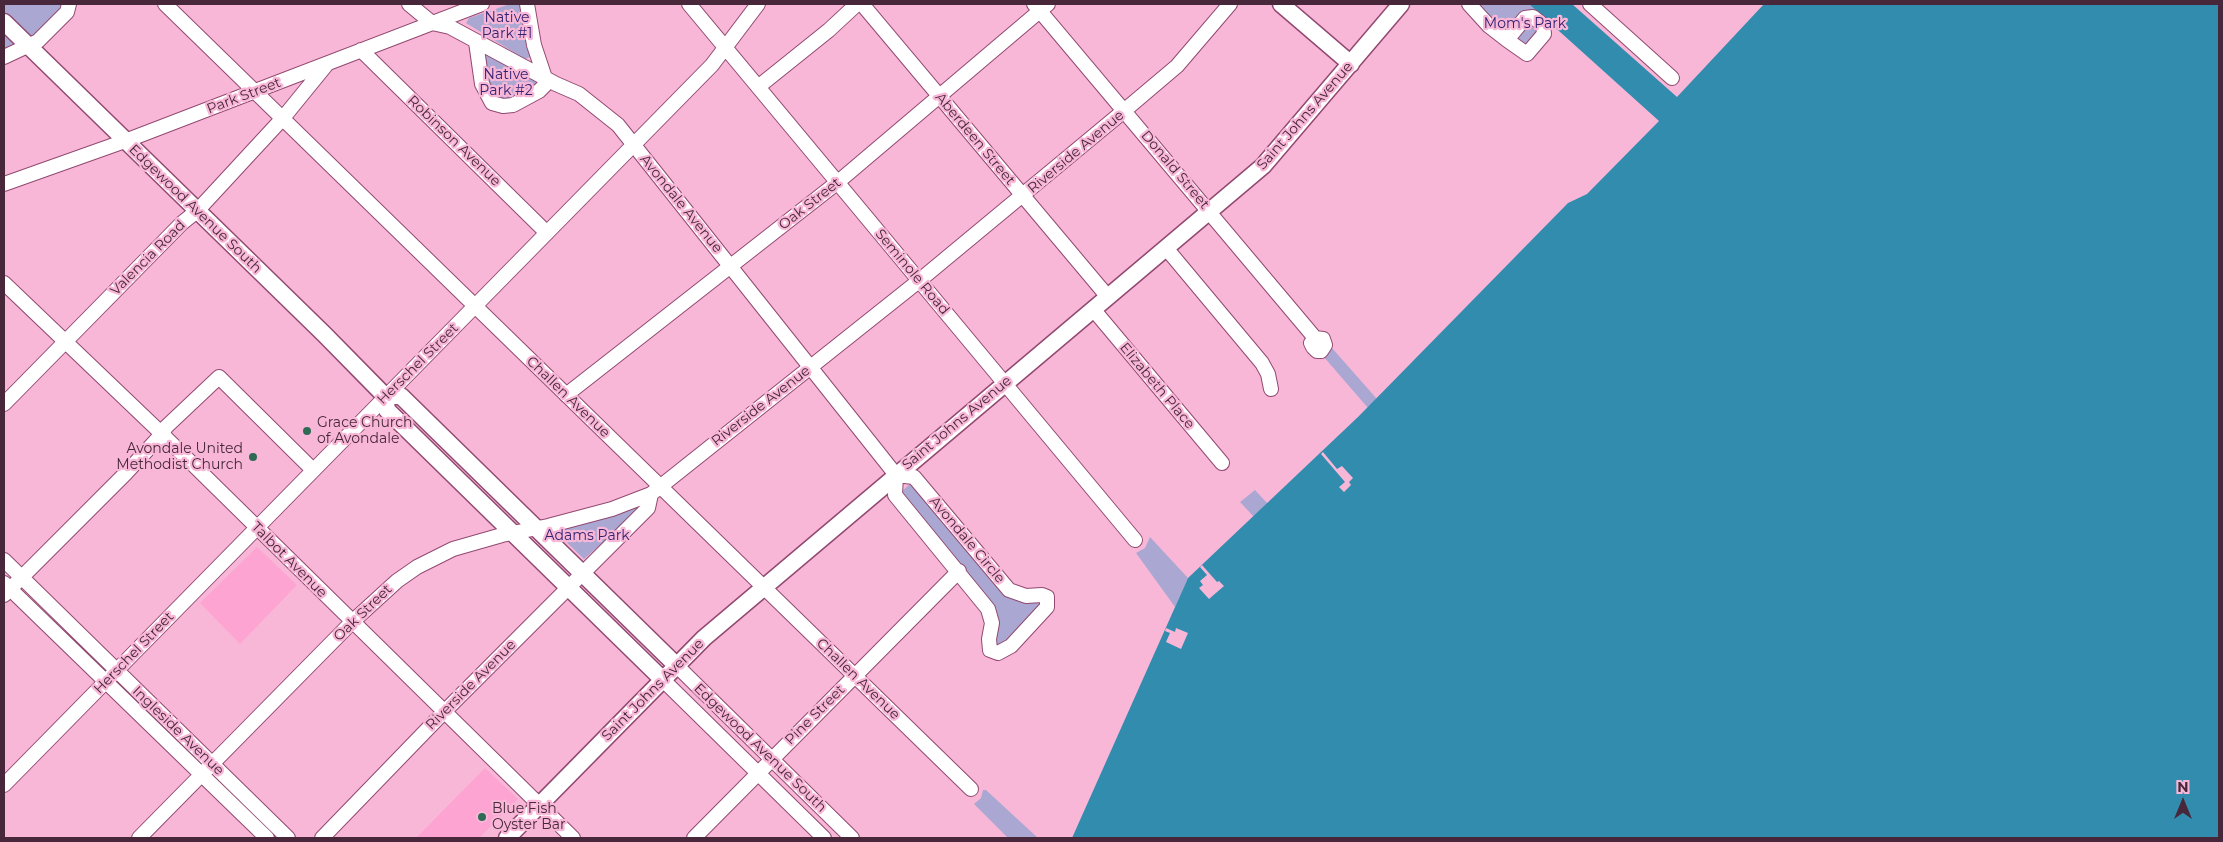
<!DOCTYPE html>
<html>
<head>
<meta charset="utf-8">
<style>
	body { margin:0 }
	#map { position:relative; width:2223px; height:842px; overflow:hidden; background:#f9b7d8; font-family:Montserrat,sans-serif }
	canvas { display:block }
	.frame { position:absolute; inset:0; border:5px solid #472739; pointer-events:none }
	.north { position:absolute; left:2158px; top:777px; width:50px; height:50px; -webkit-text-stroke:4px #f9b7d8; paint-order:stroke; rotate:0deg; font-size:14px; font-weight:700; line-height:20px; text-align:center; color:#472739 }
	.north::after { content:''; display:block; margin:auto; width:18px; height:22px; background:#472739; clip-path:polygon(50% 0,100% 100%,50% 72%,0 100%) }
</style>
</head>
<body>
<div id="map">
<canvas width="2223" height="842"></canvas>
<div class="frame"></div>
<div class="north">N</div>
</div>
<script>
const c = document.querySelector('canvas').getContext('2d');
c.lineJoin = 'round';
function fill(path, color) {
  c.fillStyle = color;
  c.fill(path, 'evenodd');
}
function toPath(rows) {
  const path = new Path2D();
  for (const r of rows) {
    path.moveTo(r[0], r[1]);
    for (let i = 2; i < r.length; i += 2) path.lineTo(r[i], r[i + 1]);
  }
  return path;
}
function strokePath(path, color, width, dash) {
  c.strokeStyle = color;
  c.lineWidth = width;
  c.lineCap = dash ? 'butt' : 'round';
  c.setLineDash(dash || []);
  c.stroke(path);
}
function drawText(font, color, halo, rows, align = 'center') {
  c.font = font + ' Montserrat,sans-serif';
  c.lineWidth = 4.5;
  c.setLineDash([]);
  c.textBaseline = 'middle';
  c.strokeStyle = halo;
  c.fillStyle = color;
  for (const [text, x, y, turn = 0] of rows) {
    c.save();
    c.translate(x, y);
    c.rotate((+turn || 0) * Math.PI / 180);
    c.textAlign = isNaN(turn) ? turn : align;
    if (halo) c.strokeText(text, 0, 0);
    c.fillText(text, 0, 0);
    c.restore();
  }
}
const built = toPath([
	[257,547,297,585,240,644,200,603],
	[485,768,518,799,479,838,416,838]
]);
const green = toPath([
	[4,4,64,4,64,8,36,37,4,51],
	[510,4,522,4,530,51,530,57,525,59,466,23,469,18],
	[1473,4,1529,4,1554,25,1532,54],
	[482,51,539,79,537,87,512,100,499,100,491,96],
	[1332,348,1377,399,1368,408,1323,356],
	[913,481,1009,596,1036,600,1040,605,1004,645,1000,646,995,643,997,628,898,495],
	[1255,490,1268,504,1254,517,1240,502],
	[645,505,584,559,553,529,615,513],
	[1150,537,1188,578,1175,607,1136,553,1145,548],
	[983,790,986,790,1038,838,1008,838,974,804,981,798]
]);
const water = toPath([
	[1529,4,1572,4,1677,97,1764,4,2219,4,2219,838,1072,838,1188,578,1359,416,1568,203,1587,194,1659,121]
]);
const pier = toPath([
	[1323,452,1337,469,1342,466,1353,478,1349,482,1351,485,1344,492,1339,487,1345,482,1321,454],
	[1202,565,1217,582,1219,581,1224,586,1209,599,1199,588,1203,585,1200,581,1207,575,1200,567],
	[1166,628,1175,632,1176,628,1188,633,1181,649,1166,642,1170,633,1165,631]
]);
const minor = toPath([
	[165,4,971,789],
	[409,4,432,23,450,27,556,84,579,94,618,125,896,475],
	[689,4,1135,540],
	[862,4,1108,297],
	[1034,4,1315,338,1323,339,1325,345,1321,351,1317,351,1313,347,1311,343,1315,338],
	[1469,4,1489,26,1507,40,1527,54,1544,34,1543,25,1533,17,1525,18,1507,40],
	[1590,4,1672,78],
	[476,42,482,84,492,103,503,106,513,105,539,91,545,85,545,78,534,45,527,4],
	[361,50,547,233],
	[4,57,38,41,67,12,69,4],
	[758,87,829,30,857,4],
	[4,184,125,141,482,4],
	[1166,248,1262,363,1268,374,1271,389],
	[4,283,162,434,573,838],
	[1093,309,1222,463],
	[566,395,838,182,1048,4],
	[4,404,182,223,197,211,283,118,327,64],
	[896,475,914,477,1009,590,1026,596,1042,595,1047,597,1047,607,1011,646,998,653,990,650,989,639,992,623,988,609,895,495,896,475],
	[4,560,288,838],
	[4,583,267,838],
	[4,595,126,473,162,434,166,427,219,377,313,470],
	[676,665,852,838],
	[662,679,824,838],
	[4,785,712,65,758,4],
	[139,838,352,622,397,581,417,567,453,549,502,535,548,526,612,509,651,494],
	[322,838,444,712,648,508,651,494,920,280,1125,110,1177,66,1230,4],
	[694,838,959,571]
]);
const major = toPath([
	[1281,4,1351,64],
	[4,22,324,334,385,396,387,410,662,679],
	[385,396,401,396,676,665],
	[507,838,704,638,1263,166,1401,4]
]);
const markers = [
	[307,431,5,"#2f6a55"],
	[253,457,5,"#2f6a55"],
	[482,817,5,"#2f6a55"]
];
const parkNames = [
	["Native",507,18],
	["Park #1",507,34],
	["Mom's Park",1525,24],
	["Native",506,75],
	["Park #2",506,91],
	["Adams Park",587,536]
];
const streetNames = [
	["Park Street",244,96,-21],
	["Saint Johns Avenue",1305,116,-49],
	["Aberdeen Street",975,139,50],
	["Robinson Avenue",454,141,44],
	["Riverside Avenue",1076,152,-40],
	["Donald Street",1175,170,50],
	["Avondale Avenue",681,204,51],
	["Oak Street",810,204,-38],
	["Edgewood Avenue South",195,209,44],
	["Valencia Road",148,258,-45],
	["Seminole Road",912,272,50],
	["Herschel Street",418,364,-45],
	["Elizabeth Place",1157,386,50],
	["Challen Avenue",568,397,44],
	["Riverside Avenue",761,406,-38],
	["Saint Johns Avenue",957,423,-40],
	["Avondale Circle",967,540,50],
	["Talbot Avenue",289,560,45],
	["Oak Street",363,613,-44],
	["Herschel Street",134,653,-46],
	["Challen Avenue",858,679,44],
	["Riverside Avenue",471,685,-45],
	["Saint Johns Avenue",653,690,-45],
	["Pine Street",815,715,-45],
	["Ingleside Avenue",178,731,44],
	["Edgewood Avenue South",760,748,44]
];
const poiNames = [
	["Grace Church",317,423],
	["of Avondale",317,439],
	["Avondale United",243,449,"right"],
	["Methodist Church",243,465,"right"],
	["Blue Fish",492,809],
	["Oyster Bar",492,825]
];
fill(built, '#fda4d3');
fill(green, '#aaa8d2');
fill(water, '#328cae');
fill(pier, '#f9b7d8');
strokePath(minor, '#914971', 16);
strokePath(major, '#914971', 19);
strokePath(minor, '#fff', 14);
strokePath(major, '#fff', 16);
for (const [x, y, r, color] of markers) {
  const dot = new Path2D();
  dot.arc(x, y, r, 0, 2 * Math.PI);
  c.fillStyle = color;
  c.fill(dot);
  strokePath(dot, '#f9b7d8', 2);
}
drawText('14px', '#332270', '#f9b7d8', parkNames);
drawText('14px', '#472739', '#f9b7d8', streetNames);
drawText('14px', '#472739', '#f9b7d8', poiNames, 'left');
</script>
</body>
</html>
